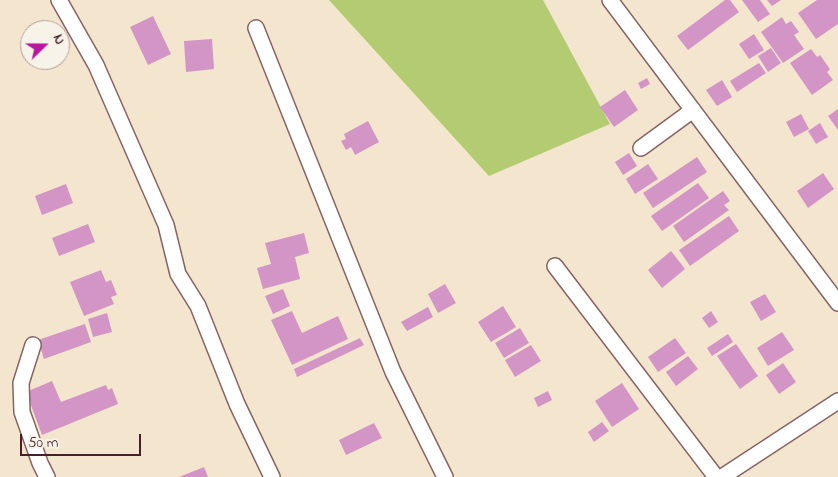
<!DOCTYPE html>
<html>
<head>
<meta charset="utf-8">
<style>
	body { margin:0 }
	#map { position:relative; width:838px; height:477px; overflow:hidden; background:#f4e5ce; font-family:"Indie Flower",sans-serif }
	canvas { display:block }
	.north { position:absolute; left:20px; top:20px; width:50px; height:50px; box-sizing:border-box; background:#f7f3e8; border:1px solid #b29e9c; border-radius:50%; rotate:68deg; font-size:14px; font-weight:700; line-height:20px; text-align:center; color:#4a1f2b }
	.north::after { content:''; display:block; margin:auto; width:18px; height:22px; background:#b5179e; clip-path:polygon(50% 0,100% 100%,50% 72%,0 100%) }
	.scale { position:absolute; left:20px; top:434px; width:121px; height:22px; box-sizing:border-box; border:2px solid #4a1f2b; border-top:0; padding-left:6px; font-size:15px; line-height:18px; white-space:nowrap; color:#4a1f2b; -webkit-text-stroke:4px #f7f3e8; paint-order:stroke }
</style>
</head>
<body>
<div id="map">
<canvas width="838" height="477"></canvas>
<div class="north">N</div>
<div class="scale">50 m</div>
</div>
<script>
const c = document.querySelector('canvas').getContext('2d');
c.lineJoin = 'round';
function fill(path, color) {
  c.fillStyle = color;
  c.fill(path, 'evenodd');
}
function toPath(rows) {
  const path = new Path2D();
  for (const r of rows) {
    path.moveTo(r[0], r[1]);
    for (let i = 2; i < r.length; i += 2) path.lineTo(r[i], r[i + 1]);
  }
  return path;
}
function strokePath(path, color, width, dash) {
  c.strokeStyle = color;
  c.lineWidth = width;
  c.lineCap = dash ? 'butt' : 'round';
  c.setLineDash(dash || []);
  c.stroke(path);
}
const green = toPath([
	[329,0,543,0,610,124,489,176]
]);
const building = toPath([
	[725,0,730,0,739,12,688,50,677,36],
	[742,0,760,0,770,14,758,22],
	[767,0,781,0,772,6],
	[817,0,838,0,838,24,816,39,798,13],
	[153,16,171,54,148,65,130,27],
	[782,17,786,24,791,21,799,32,794,35,804,49,783,63,761,32],
	[754,34,764,50,749,59,739,44],
	[212,39,214,69,186,72,184,41],
	[771,48,781,63,768,72,758,56],
	[811,49,817,57,820,55,830,69,827,72,833,80,812,95,790,63],
	[759,63,766,73,737,92,730,81],
	[647,78,650,84,641,89,638,83],
	[722,80,732,97,717,106,706,90],
	[625,90,638,110,614,127,600,107],
	[838,109,838,130,828,116],
	[801,114,809,129,794,137,786,122],
	[368,121,379,142,355,155,351,147,346,150,341,141,346,139,344,134],
	[820,123,828,137,816,144,808,131],
	[629,153,637,166,623,175,615,162],
	[697,157,707,172,653,208,643,193],
	[648,164,658,179,635,194,626,179],
	[823,173,834,189,808,208,797,191],
	[698,183,709,198,662,231,651,216],
	[66,184,73,203,42,215,35,196],
	[723,191,730,201,724,205,729,210,684,242,673,226],
	[729,216,739,231,690,266,679,250],
	[88,224,95,242,59,256,52,238],
	[304,233,309,253,295,257,300,279,263,289,257,268,271,264,265,243],
	[671,251,685,269,662,288,648,270],
	[101,270,106,282,111,280,117,295,111,297,114,304,84,316,70,282],
	[445,284,456,303,438,313,428,294],
	[283,289,290,306,273,314,265,296],
	[765,294,776,312,761,321,750,302],
	[503,306,516,327,491,342,478,322],
	[428,307,433,317,407,331,401,322],
	[292,311,302,333,338,316,348,339,292,365,271,320],
	[711,311,718,322,709,328,702,318],
	[107,313,112,332,93,337,88,319],
	[85,324,91,342,44,359,38,340],
	[520,328,529,343,504,358,495,343],
	[782,332,794,350,768,366,757,348],
	[728,334,733,342,712,356,707,348],
	[360,338,364,345,297,377,294,369],
	[675,338,686,353,658,372,648,357],
	[736,344,758,376,740,389,717,356],
	[531,345,541,361,515,377,505,360],
	[688,356,698,369,676,386,666,372],
	[783,363,796,382,779,394,766,375],
	[52,381,61,402,106,385,108,390,112,388,118,404,42,435,26,392],
	[622,383,639,409,612,427,595,401],
	[548,391,552,400,538,407,534,398],
	[602,422,609,431,594,442,588,432],
	[374,423,382,438,346,455,339,440],
	[204,467,208,477,179,477]
]);
const street = toPath([
	[59,0,96,65,166,225,178,274,198,306,237,404,272,477],
	[610,0,838,303],
	[256,28,393,372,445,477],
	[641,148,693,110],
	[555,266,716,477],
	[33,345,21,383,22,412,40,463,47,477],
	[722,477,838,401]
]);
fill(green, '#b4cc71');
fill(building, '#d395c5');
strokePath(street, '#866464', 18);
strokePath(street, '#fff', 15);
</script>
</body>
</html>
